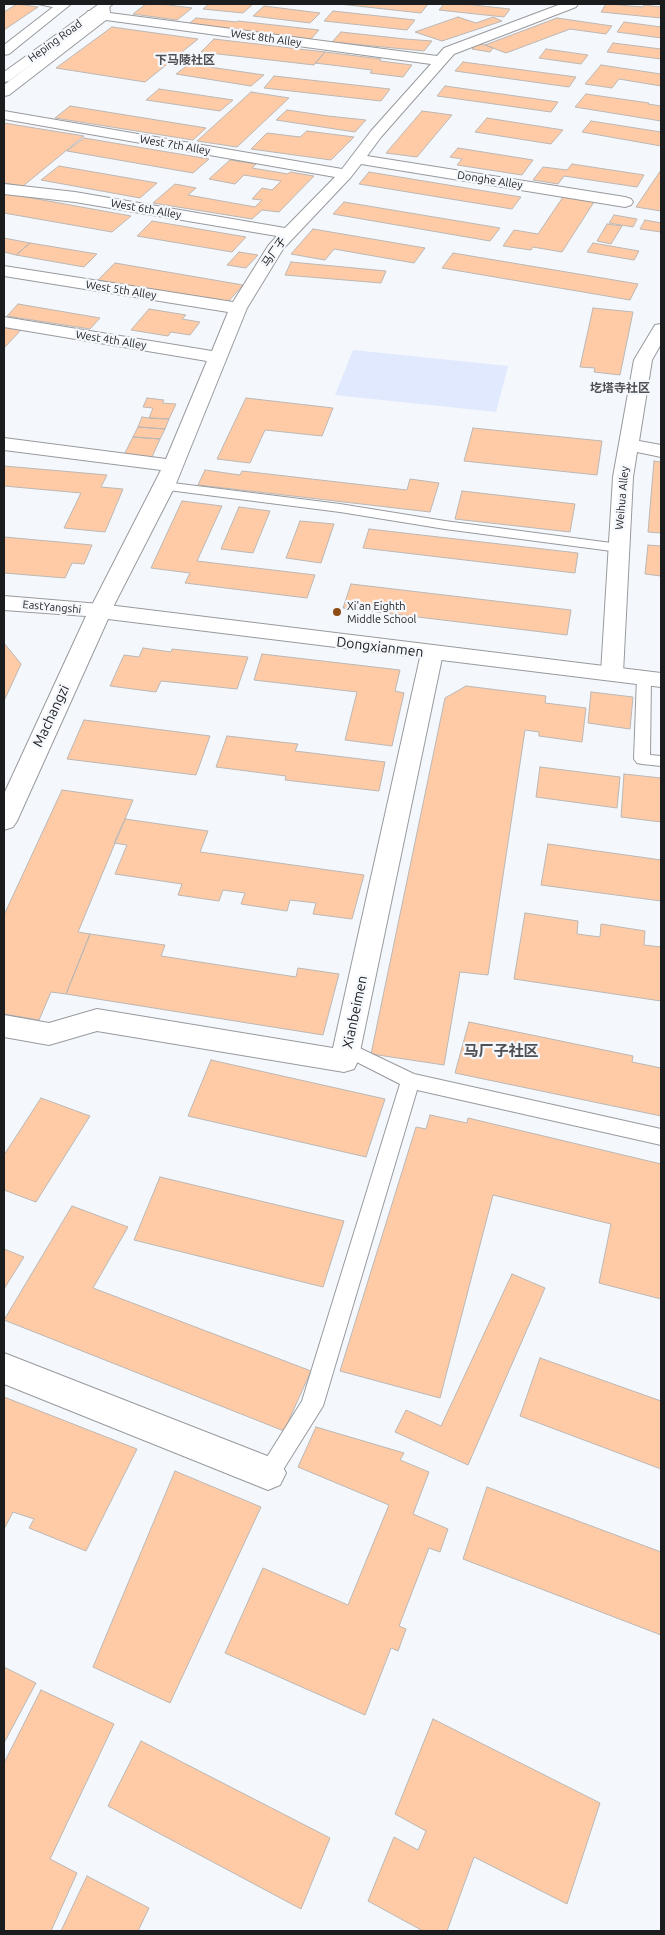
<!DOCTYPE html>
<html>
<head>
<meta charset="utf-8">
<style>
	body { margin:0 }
	#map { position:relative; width:665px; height:1935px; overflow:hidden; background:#f4f7fb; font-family:Ubuntu,sans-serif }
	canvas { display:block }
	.frame { position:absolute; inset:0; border:5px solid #1b1c1e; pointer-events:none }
</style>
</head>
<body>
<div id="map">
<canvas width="665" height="1935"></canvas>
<div class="frame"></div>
</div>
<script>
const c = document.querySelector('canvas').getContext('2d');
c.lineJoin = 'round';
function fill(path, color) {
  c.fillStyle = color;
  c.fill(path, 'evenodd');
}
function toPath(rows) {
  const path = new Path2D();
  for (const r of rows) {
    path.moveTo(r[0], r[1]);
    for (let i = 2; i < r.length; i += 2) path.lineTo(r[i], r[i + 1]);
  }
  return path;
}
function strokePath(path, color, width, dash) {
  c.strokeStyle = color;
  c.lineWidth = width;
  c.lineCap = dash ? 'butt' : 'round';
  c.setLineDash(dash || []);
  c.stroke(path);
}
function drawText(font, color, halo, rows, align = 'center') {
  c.font = font + ' Ubuntu,"Noto Sans SC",sans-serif';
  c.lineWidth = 4.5;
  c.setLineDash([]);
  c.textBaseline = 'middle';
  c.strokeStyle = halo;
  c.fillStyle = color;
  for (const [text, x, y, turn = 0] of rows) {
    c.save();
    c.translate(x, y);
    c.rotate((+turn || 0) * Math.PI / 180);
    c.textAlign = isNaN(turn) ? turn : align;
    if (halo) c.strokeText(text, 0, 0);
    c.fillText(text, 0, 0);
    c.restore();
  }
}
const green = toPath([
	[353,350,508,366,496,412,335,395]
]);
const building = toPath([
	[17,4,38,7,4,30,4,12,17,4],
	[146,4,161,4,192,8,177,20,133,14,146,4],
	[209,4,253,4,243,13,203,9,209,4],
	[339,4,428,4,421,13,339,4],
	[444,4,464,4,510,9,504,17,439,10,444,4],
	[606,4,643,7,644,5,661,7,661,18,601,12,606,4],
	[264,6,320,13,310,23,253,16,264,6],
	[333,11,415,20,407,30,324,21,333,11],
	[458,17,476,23,493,17,502,21,442,41,415,32,458,17],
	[196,18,237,22,238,21,319,30,310,40,186,26,196,18],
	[557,18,612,26,606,34,570,29,506,53,485,45,557,18],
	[624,22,661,27,661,38,617,32,624,22],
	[112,27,198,39,145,82,56,68,112,27],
	[341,32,405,39,432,41,424,51,332,42,341,32],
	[214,39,325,52,314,65,201,52,214,39],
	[613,43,661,49,661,59,607,52,613,43],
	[477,44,485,45,493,48,490,52,472,49,477,44],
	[546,49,588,55,581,64,539,58,546,49],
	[325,52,381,59,380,61,412,65,403,77,370,73,372,70,315,63,325,52],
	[463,62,576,77,569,87,455,71,463,62],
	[189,64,264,75,251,86,176,74,189,64],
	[601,65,661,74,661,86,619,79,612,88,585,84,601,65],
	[274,76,390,89,381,101,264,88,274,76],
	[445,86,558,102,551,112,437,96,445,86],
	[159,89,233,100,220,111,146,100,159,89],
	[251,92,289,98,237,147,197,141,251,92],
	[586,94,649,103,648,104,661,106,661,121,575,107,586,94],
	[70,106,206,128,193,140,55,118,70,106],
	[287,110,328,116,366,120,355,132,276,120,287,110],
	[422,111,452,115,417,157,386,153,422,111],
	[487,118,563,130,551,144,475,132,487,118],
	[591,121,661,132,661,146,582,132,591,121],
	[4,123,84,136,23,186,4,183,4,123],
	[307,131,354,137,331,160,251,149,267,133,300,137,307,131],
	[84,138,209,159,193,173,67,151,84,138],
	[458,148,533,160,522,175,457,165,462,159,450,157,458,148],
	[230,160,256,164,252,168,288,174,290,172,314,176,279,212,262,210,252,219,153,203,175,184,196,188,188,195,255,207,262,200,252,199,262,188,272,190,281,181,244,175,235,184,209,179,230,160],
	[572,164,644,175,637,187,564,176,558,184,533,180,543,167,567,170,572,164],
	[59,166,157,183,140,198,41,180,59,166],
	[661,170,661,211,636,207,661,170],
	[369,172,521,197,512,209,359,184,369,172],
	[4,193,131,216,112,232,4,213,4,193],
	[563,197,594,202,562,252,533,247,531,250,503,246,514,230,538,234,563,197],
	[344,202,500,228,490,241,333,214,344,202],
	[614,215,637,219,633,227,609,223,614,215],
	[645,220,661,223,661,232,640,229,645,220],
	[152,221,246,237,232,252,137,236,152,221],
	[607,224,622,226,611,244,597,241,607,224],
	[313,229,425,248,414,263,334,249,325,260,291,254,313,229],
	[4,238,30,243,16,255,4,252,4,238],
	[30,243,97,254,84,267,16,255,30,243],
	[593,243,639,251,634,260,587,252,593,243],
	[239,252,258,255,246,268,227,265,239,252],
	[453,253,638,284,630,300,442,268,453,253],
	[291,262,386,271,381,283,285,275,291,262],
	[115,263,243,285,227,303,98,280,115,263],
	[18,304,100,318,90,329,7,316,18,304],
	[593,308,633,312,620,375,594,372,595,368,580,367,593,308],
	[149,309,186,315,182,319,200,322,190,335,171,332,168,336,131,330,149,309],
	[4,327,21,330,4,348,4,327],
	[147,398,164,400,162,403,176,404,169,419,149,418,153,408,143,407,147,398],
	[246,398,333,408,322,436,265,430,250,463,217,459,246,398],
	[142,417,149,418,169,419,165,429,138,427,142,417],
	[138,427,165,429,160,439,133,437,138,427],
	[473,428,602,441,597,475,464,461,473,428],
	[133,437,160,439,152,457,124,455,133,437],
	[654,461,661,462,661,533,648,532,654,461],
	[4,466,107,475,101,487,123,489,105,532,64,528,81,493,4,486,4,466],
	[205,470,240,475,242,471,407,490,410,479,439,483,430,512,198,485,205,470],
	[462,491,575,504,570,532,455,519,462,491],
	[182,501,222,506,197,561,315,575,307,598,185,583,190,573,151,568,182,501],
	[239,507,270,511,253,553,221,549,239,507],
	[300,521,334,524,321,563,286,558,300,521],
	[369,529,578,553,575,573,363,548,369,529],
	[4,537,92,545,84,564,72,563,65,578,4,573,4,537],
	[648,545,661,546,661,576,645,574,648,545],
	[351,584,571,610,567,635,343,608,351,584],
	[4,643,21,664,4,701,4,643],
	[143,648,171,652,172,649,248,657,237,689,161,681,156,692,110,686,124,655,139,657,143,648],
	[262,654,400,670,395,691,404,693,392,746,345,740,357,692,254,680,262,654],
	[466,686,546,696,545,703,586,708,582,742,539,736,539,732,525,730,488,975,460,972,444,1065,371,1054,445,698,466,686],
	[591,692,633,697,630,729,588,723,591,692],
	[84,720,210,736,196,775,67,759,84,720],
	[227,736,298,744,295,751,385,762,379,791,285,780,286,776,216,767,227,736],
	[540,767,620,777,617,808,536,797,540,767],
	[624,774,661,778,661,822,621,817,624,774],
	[62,790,133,800,78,932,90,934,66,994,51,992,39,1020,4,1014,4,915,62,790],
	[125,819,208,831,200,852,364,875,352,919,313,914,316,903,290,900,287,911,241,904,245,893,223,890,219,901,178,895,182,884,115,874,127,845,114,843,125,819],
	[548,844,661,860,661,901,541,885,548,844],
	[525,913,578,921,577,934,600,937,601,924,645,931,644,945,661,947,661,941,661,1001,514,979,525,913],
	[90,934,165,945,161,956,296,977,298,968,339,974,323,1035,66,994,90,934],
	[469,1022,633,1056,632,1062,661,1068,661,1116,455,1073,469,1022],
	[211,1060,385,1099,366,1157,188,1116,211,1060],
	[41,1098,90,1116,36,1202,4,1190,4,1155,41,1098],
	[430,1115,467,1123,468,1118,661,1164,661,1299,599,1283,611,1224,493,1195,440,1398,340,1371,416,1127,426,1129,430,1115],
	[160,1177,344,1221,323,1287,134,1240,160,1177],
	[72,1206,128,1227,93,1288,311,1371,284,1431,4,1320,72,1206],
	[4,1249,24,1257,4,1289,4,1249],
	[512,1274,545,1288,468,1465,395,1432,406,1410,441,1426,512,1274],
	[540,1358,661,1401,661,1469,520,1416,540,1358],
	[4,1397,137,1449,86,1551,29,1528,34,1519,13,1512,4,1529,4,1397],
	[316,1427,404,1453,400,1460,429,1472,413,1514,448,1529,440,1552,429,1548,399,1626,406,1629,398,1651,391,1648,365,1715,225,1653,263,1568,348,1605,389,1505,298,1467,316,1427],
	[175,1471,261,1507,170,1703,93,1667,175,1471],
	[487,1487,661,1552,661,1635,463,1559,487,1487],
	[4,1667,36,1683,4,1743,4,1667],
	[41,1690,114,1724,50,1859,77,1873,51,1931,4,1931,4,1763,41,1690],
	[433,1719,600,1803,567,1904,474,1857,447,1931,423,1931,368,1901,394,1837,418,1850,426,1831,395,1814,433,1719],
	[141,1741,330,1838,301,1909,108,1806,141,1741],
	[87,1876,149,1908,138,1931,61,1931,87,1876]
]);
const service = toPath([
	[38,4,56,4,66,7,62,9,38,4],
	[165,482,340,504,445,521,619,544,626,548,619,552,445,529,340,512,160,489,159,486,165,482],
	[644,672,649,674,651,677,650,755,661,756,661,766,642,764,637,763,634,759,637,677,639,674,644,672],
	[347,1042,414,1074,661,1129,661,1145,417,1090,323,1406,276,1481,268,1484,260,1481,257,1473,302,1401,400,1084,341,1054,338,1049,341,1044,347,1042]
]);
const minor = toPath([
	[99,4,109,4,110,13,437,56,444,48,561,4,578,4,576,7,454,54,381,137,367,156,625,197,631,199,633,202,631,205,625,207,361,164,351,177,283,249,247,308,175,486,111,611,108,616,100,618,92,616,89,611,161,470,4,450,4,438,166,459,207,361,4,327,4,317,212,351,228,312,4,276,4,266,233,302,268,246,277,236,75,202,4,194,4,184,75,192,285,228,335,177,4,119,4,111,342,169,371,131,431,64,106,20,9,95,4,96,4,85,92,18,86,14,88,11,97,11,99,4],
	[661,324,661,344,652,360,639,441,661,445,661,457,637,452,633,477,623,673,620,678,612,680,604,678,601,673,613,477,634,360,655,325,661,324],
	[432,646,440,648,443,653,358,1061,354,1069,344,1072,97,1031,49,1045,4,1037,4,1015,49,1023,97,1009,333,1048,421,653,424,648,432,646],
	[4,1353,280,1461,286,1473,280,1485,268,1490,4,1384,4,1353]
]);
const tertiary = toPath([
	[4,596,100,604,661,673,661,687,108,619,17,821,13,827,4,830,4,794,86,616,4,610,4,596]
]);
const secondary = toPath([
	[57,4,71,4,9,54,4,55,4,45,57,4],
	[99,4,113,4,9,81,4,82,4,72,99,4]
]);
const markers = [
	[337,612,5,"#8d4d15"]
];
const farStreetnames = [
	["West 8th Alley",266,38,8],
	["Heping Road",55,41,-36],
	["West 7th Alley",175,145,10],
	["Donghe Alley",490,180,9],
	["West 6th Alley",146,209,10],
	["马厂子",274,252,-55],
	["West 5th Alley",121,290,9],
	["West 4th Alley",111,340,9],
	["Weihua Alley",622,498,-85],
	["EastYangshi",52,607,5]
];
const farPoinames = [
	["Xi'an Eighth",347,606],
	["Middle School",347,619]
];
const farNeighbourhoodnames = [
	["下马陵社区",185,60],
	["圪塔寺社区",620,388]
];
const streetNames = [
	["Dongxianmen",380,647,7],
	["Machangzi",51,716,-65],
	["Xianbeimen",355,1012,-78]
];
const neighbourhoodNames = [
	["马厂子社区",501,1051]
];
fill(green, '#e0e9fe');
fill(building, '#ffcba7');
strokePath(building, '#bbb7b4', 1);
strokePath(service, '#989a9e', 2);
strokePath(minor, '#989a9e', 2);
strokePath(tertiary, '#989a9e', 2);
strokePath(secondary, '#989a9e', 2);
fill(service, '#fff');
fill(minor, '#fff');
fill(tertiary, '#fff');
fill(secondary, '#fff');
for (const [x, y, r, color] of markers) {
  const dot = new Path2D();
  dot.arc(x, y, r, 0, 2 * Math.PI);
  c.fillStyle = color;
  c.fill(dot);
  strokePath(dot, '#f4f7fb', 2);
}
drawText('11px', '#1b1c1e', '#f4f7fb', farStreetnames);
drawText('11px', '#1b1c1e', '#f4f7fb', farPoinames, 'left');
drawText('bold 12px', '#4e5054', '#f4f7fb', farNeighbourhoodnames);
drawText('14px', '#1b1c1e', '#f4f7fb', streetNames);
drawText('bold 15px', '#4e5054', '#f4f7fb', neighbourhoodNames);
</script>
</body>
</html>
